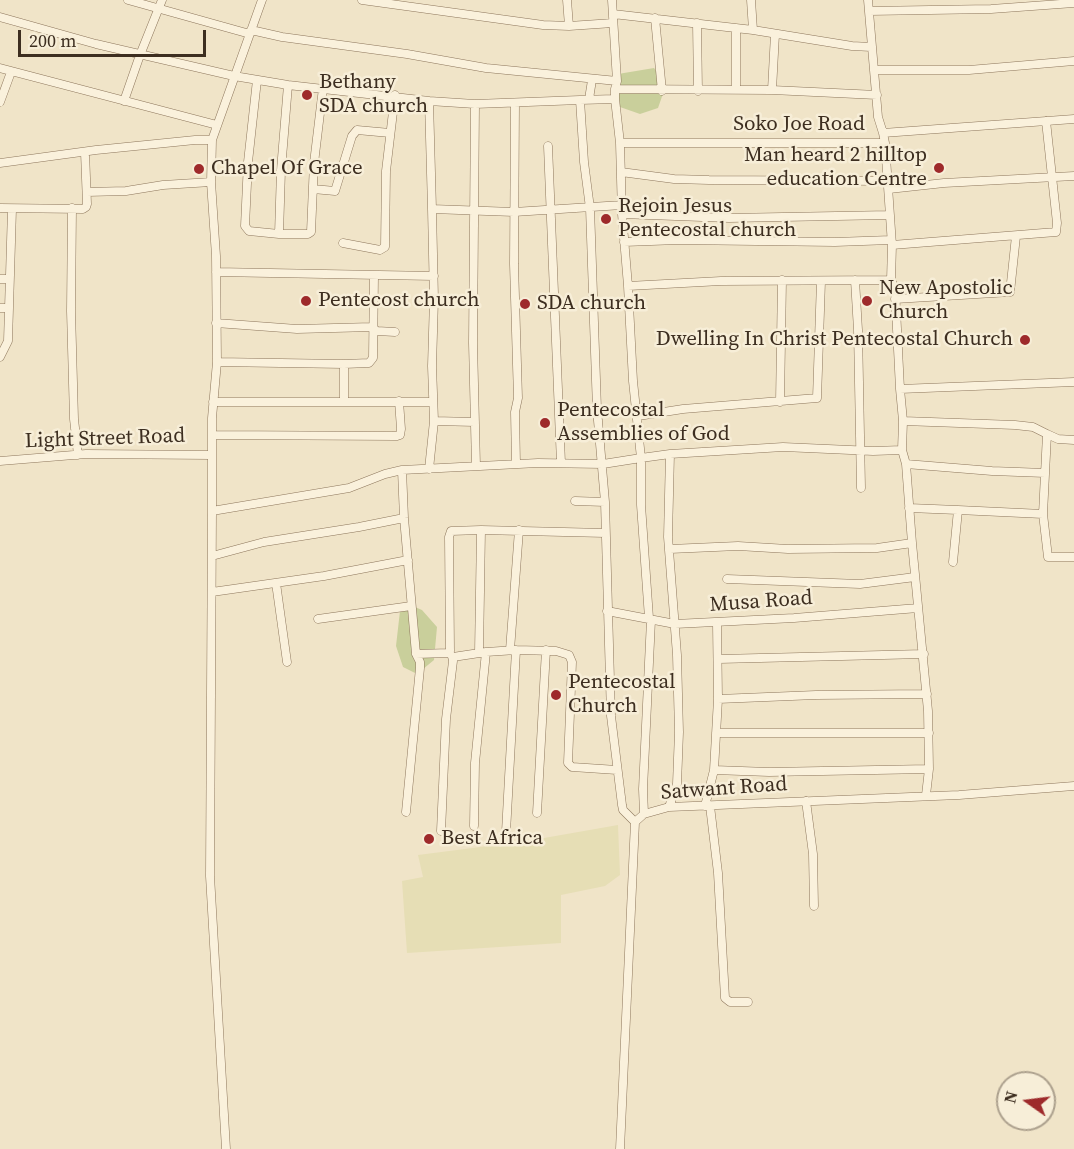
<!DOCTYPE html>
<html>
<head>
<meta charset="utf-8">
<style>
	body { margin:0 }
	#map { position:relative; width:1074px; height:1149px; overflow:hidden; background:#f0e4c8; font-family:"Source Serif 4",serif }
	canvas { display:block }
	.north { position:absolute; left:996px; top:1071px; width:60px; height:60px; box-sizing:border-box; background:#f7eed8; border:2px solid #ada18e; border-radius:50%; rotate:284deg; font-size:16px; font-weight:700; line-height:24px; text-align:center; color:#3d2e20 }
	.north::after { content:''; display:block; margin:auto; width:21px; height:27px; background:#9e2a2b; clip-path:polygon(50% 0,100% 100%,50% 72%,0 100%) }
	.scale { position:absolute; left:18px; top:30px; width:188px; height:27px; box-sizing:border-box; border:3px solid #3d2e20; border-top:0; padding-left:8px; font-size:18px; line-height:21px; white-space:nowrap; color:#3d2e20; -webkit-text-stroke:4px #f7eed8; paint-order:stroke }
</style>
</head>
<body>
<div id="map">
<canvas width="1074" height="1149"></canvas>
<div class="north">N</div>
<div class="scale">200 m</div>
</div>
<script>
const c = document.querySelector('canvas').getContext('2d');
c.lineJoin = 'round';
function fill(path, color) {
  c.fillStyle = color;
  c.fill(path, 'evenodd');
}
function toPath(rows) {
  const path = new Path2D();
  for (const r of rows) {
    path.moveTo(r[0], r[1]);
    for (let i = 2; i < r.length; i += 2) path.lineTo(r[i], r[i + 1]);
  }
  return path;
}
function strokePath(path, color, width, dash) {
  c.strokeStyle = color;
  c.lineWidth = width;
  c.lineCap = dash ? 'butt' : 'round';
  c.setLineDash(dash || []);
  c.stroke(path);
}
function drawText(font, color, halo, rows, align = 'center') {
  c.font = font + ' "Source Serif 4",serif';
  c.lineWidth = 5;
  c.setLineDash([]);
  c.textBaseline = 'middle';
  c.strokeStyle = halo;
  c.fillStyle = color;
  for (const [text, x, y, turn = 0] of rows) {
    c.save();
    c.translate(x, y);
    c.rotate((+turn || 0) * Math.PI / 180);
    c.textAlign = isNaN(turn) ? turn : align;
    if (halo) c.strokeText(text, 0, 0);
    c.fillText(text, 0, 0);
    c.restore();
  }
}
const farmland = toPath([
	[618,825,620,875,605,886,561,895,561,943,407,953,402,881,423,877,418,855,527,841]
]);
const green = toPath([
	[654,68,666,85,658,108,640,114,620,107,613,91,618,74],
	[410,605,422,610,437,627,434,660,417,674,403,667,396,646,400,611]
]);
const street = toPath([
	[128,0,250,34],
	[362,0,543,25,569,26,613,23],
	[567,0,569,26],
	[612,0,617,81],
	[751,0,753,30,852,46,871,47],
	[868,0,878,117,883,133],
	[869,11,991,9,1074,3],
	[613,14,753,30],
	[0,17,96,44,234,76,288,85,429,101],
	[655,18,662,91],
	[697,23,698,91],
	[736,28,736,90],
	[251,30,282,37,407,54,486,68,617,81,615,89,772,90,877,95],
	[0,68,217,125],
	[874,70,969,70,1074,61],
	[257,80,248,162,245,226,249,231,279,234],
	[288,85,281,170,279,234,308,234,311,232,314,163,323,88],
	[615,89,615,99,580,100,584,162,590,208,597,409,605,502,611,716,622,805,623,810,635,822],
	[772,90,775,34],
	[589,99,592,80],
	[615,99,620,143,622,214,628,286,721,281,891,280],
	[124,101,140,55,162,0],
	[0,102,11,72],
	[515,103,514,264,518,398,515,412,516,464],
	[620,143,885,143,883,133,1074,119],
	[885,143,892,245,891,280,895,289,900,389,1074,382],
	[548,146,561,463],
	[0,163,96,150,195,140,212,140],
	[621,172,674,179,709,180,888,181],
	[313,189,335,191,352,136,357,130,390,133],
	[889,189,944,183,1074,176],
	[87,192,126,191,163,185,211,182],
	[0,208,83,209,86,207,87,204,85,152],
	[72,208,71,311,74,419,78,455],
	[432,209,429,101,475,104],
	[622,214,729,218,890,215],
	[624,242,678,240,835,242,891,240],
	[343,243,380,250,385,247,386,171,395,95],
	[892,245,1056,232,1057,223,1046,121],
	[216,272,434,276],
	[0,279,9,279],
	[855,280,858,330,861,488],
	[895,299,1010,292,1016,236],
	[0,308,9,308,12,209],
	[216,323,297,329,372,327,377,331,395,332],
	[0,357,8,341,9,308],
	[217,362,344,364],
	[900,389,903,421,902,450,906,464],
	[213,402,432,402],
	[344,402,344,364,369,363,373,358,374,276],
	[780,402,782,280],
	[638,416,683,409,817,398,821,281],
	[434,421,475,422],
	[903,421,1015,425,1033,427,1047,434],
	[212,435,397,436,400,435,401,429,399,401],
	[1074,440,1058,439,1047,434,1043,514,1048,557,1074,557],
	[0,461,86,454,211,455],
	[476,466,473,343,475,104,580,100],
	[429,469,434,421,432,366,434,299,432,209,514,212,622,205],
	[575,501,605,502],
	[909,508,958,510],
	[212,511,212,418,217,362,216,256,211,182,212,140,262,0],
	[670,549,738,546,788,549,877,548,912,543],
	[212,556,264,542,359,527,404,518],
	[953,562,958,510,1043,514],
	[727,579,860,584,915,577],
	[276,583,287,662],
	[212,592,324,576,408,560],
	[607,611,675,624,794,618,918,608],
	[649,618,641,505,641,458,670,454],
	[318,619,411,606],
	[510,650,519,530],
	[449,653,416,654,404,518,402,470,538,463,603,464,641,458,633,381,628,286],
	[479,653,481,530],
	[453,657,486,652,516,650,556,651,569,655,572,662,568,763,572,767,617,770],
	[719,659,924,654],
	[718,699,816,695,927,694],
	[716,733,929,733],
	[714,770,769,772,929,769],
	[926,795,929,769,928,711,912,543,906,464,992,471,1045,473],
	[806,801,813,854,814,906],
	[705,806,714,770,718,699,717,623],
	[710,806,718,873,725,998,730,1002,748,1002],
	[669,807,677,784,679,732,677,655,668,537,670,454,783,447,873,451,902,450],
	[406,812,420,668,420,662,416,654],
	[537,813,546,650],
	[644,814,643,789,651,620],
	[474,826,475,763,486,652],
	[441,831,446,719,453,661,452,656,449,653,450,651,449,537,451,531,481,530,605,533],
	[506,832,516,650],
	[226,1149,210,876,212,511,349,488,385,474,402,470],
	[620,1149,635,822,644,814,669,807,959,795,1074,786]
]);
const markers = [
	[307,95,6,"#9e2a2b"],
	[939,168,6,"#9e2a2b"],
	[199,169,6,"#9e2a2b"],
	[606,219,6,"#9e2a2b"],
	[306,301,6,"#9e2a2b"],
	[867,301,6,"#9e2a2b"],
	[525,304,6,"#9e2a2b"],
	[1025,340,6,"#9e2a2b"],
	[545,423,6,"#9e2a2b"],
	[556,695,6,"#9e2a2b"],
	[429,839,6,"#9e2a2b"]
];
const poiNames = [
	["Bethany",319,83],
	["SDA church",319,107],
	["Man heard 2 hilltop",927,156,"right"],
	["education Centre",927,180,"right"],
	["Chapel Of Grace",211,169],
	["Rejoin Jesus",618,207],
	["Pentecostal church",618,231],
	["New Apostolic",879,289],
	["Church",879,313],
	["Pentecost church",318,301],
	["SDA church",537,304],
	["Dwelling In Christ Pentecostal Church",1013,340,"right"],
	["Pentecostal",557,411],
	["Assemblies of God",557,435],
	["Pentecostal",568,683],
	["Church",568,707],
	["Best Africa",441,839]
];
const streetNames = [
	["Soko Joe Road",799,125],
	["Light Street Road",105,439,-2],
	["Musa Road",761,602,-4],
	["Satwant Road",724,789,-4]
];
fill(farmland, '#e6deb5');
fill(green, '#c9cf9b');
strokePath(street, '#8d765c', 9);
strokePath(street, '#faf1dc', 8);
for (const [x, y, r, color] of markers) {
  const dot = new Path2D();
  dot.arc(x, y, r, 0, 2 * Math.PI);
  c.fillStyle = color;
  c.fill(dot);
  strokePath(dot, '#f7eed8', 2);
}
drawText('21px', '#3d2e20', '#f7eed8', poiNames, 'left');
drawText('21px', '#3d2e20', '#f7eed8', streetNames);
</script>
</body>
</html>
